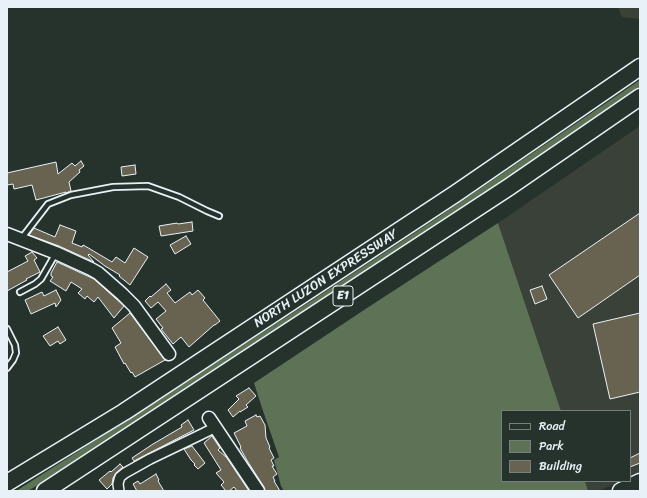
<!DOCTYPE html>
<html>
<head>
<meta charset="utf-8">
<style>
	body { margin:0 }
	#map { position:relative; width:647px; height:498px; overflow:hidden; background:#26332d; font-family:Sriracha,sans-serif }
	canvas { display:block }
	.frame { position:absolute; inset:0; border:8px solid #e8f1f8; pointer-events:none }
	.legend { position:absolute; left:501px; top:410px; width:130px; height:72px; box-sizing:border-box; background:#26332d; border:1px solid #747f7e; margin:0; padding:5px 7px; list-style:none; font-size:12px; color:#e8f1f8 }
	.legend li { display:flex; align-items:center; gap:8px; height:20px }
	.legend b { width:20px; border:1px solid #747f7e }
</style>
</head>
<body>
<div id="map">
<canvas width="647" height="498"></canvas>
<div class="frame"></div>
<ul class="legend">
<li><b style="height:5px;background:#26332d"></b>Road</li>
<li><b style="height:11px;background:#5e7255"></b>Park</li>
<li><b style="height:11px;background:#686351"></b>Building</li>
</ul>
</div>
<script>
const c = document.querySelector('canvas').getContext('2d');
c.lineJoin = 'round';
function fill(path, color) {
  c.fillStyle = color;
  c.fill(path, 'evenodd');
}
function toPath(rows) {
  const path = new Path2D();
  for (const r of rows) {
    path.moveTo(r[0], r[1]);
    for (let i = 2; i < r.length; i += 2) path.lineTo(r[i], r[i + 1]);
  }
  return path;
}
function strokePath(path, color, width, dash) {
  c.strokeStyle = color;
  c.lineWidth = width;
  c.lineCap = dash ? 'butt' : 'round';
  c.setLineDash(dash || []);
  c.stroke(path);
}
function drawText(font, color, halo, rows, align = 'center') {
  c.font = font + ' Sriracha,sans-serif';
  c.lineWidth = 3.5;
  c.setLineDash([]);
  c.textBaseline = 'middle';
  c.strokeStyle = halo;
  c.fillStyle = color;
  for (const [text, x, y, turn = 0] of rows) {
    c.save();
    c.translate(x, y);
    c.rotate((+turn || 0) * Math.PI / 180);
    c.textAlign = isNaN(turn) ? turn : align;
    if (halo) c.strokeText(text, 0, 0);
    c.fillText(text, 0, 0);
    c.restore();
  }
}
const built = toPath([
	[618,7,640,7,640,19,622,17],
	[640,126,640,472,630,477,630,411,561,411,498,223],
	[585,481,621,481,599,491,588,491]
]);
const green = toPath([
	[640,80,640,87,437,225,212,373,98,447,28,491,16,491,173,391,311,301,437,218],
	[498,223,561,411,502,411,502,481,585,481,588,491,284,491,281,486,274,460,279,457,262,408,254,383,367,308]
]);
const building = toPath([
	[81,161,84,166,79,170,80,172,69,182,71,191,66,193,66,192,36,200,32,185,14,189,13,184,7,185,7,173,56,162,58,174,72,163,75,166,81,161],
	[135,165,136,174,122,176,121,167,135,165],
	[640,213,640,275,578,318,549,275,640,213],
	[192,222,193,231,161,236,159,226,177,223,178,224,192,222],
	[60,225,76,231,72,243,82,247,83,245,85,246,112,262,116,257,125,263,134,248,148,257,130,285,119,276,120,275,105,266,89,254,88,255,94,262,59,246,29,235,34,228,55,237,60,225],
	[186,236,191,244,175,254,170,245,186,236],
	[32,252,37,258,34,260,40,272,26,279,27,280,7,291,7,272,28,261,25,256,32,252],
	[57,262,94,279,124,306,114,318,98,297,94,302,87,296,85,299,78,293,82,289,71,282,66,291,50,281,53,277,51,276,51,273,57,262],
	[166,284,171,290,167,293,175,303,190,292,192,295,198,290,205,298,203,300,220,321,215,325,214,325,189,347,181,337,173,344,161,329,163,328,156,319,166,311,158,302,151,308,145,301,150,296,151,297,166,284],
	[542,286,547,299,535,304,530,290,542,286],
	[56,290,61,300,56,307,55,303,31,314,25,300,42,292,44,296,56,290],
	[130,313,165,360,135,377,132,372,131,373,125,363,124,364,115,347,121,343,112,328,130,313],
	[640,313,640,392,610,399,593,324,640,313],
	[58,327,66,340,60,344,58,341,50,346,43,336,58,327],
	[249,388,256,396,246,405,248,407,240,412,240,411,233,417,228,410,239,399,236,396,249,388],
	[256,415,257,417,260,416,265,425,266,438,270,447,269,448,274,458,271,460,274,466,272,466,277,474,273,477,275,481,274,481,280,491,265,491,264,487,248,462,240,448,241,447,234,433,247,426,245,421,256,415],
	[188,420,194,430,134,461,132,458,153,444,182,427,181,425,188,420],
	[212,436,220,448,218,450,227,458,249,491,237,491,234,487,229,491,226,491,221,485,224,482,216,473,221,470,204,443,212,436],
	[192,446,205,463,198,469,194,465,195,464,191,460,184,449,192,446],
	[640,453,640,463,630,467,630,458,640,453],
	[120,464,123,467,116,473,113,478,112,484,107,489,99,480,110,471,111,472,120,464],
	[156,474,159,480,158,481,164,491,137,491,133,484,138,481,140,484,156,474]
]);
const lane = toPath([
	[21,239,48,204,71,195,113,187,148,186,179,197,207,211,219,216],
	[20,292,35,284,41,279,56,253],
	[7,329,15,345,16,353,13,360,7,368]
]);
const street = toPath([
	[119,491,118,484,119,480,120,477,125,473,150,459,200,435,216,427]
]);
const secondary = toPath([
	[7,234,56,253,91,269,98,273,122,294,134,306,169,354],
	[209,418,258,491]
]);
const highway = toPath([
	[7,483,124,412,455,194,640,67],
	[45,491,509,187,640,97],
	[621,491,640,482]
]);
const shields = [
	[343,296,20]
];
const shieldNames = [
	["E1",343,296]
];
const streetNames = [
	["NORTH LUZON EXPRESSWAY",326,279,-33]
];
fill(built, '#3a4138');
fill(green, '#5e7255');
fill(building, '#686351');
strokePath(building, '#e8f1f8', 1);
strokePath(lane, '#e8f1f8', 8);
strokePath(street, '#e8f1f8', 12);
strokePath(secondary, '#e8f1f8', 15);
strokePath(highway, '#e8f1f8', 19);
strokePath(lane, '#26332d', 4.5);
strokePath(street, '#26332d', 9);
strokePath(secondary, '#26332d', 12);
strokePath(highway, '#26332d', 16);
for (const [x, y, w] of shields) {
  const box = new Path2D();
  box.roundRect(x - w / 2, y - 10, w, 20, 3);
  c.fillStyle = '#26332d';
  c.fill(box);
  strokePath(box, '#e8f1f8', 1);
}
drawText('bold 12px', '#e8f1f8', null, shieldNames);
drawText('13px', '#e8f1f8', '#26332d', streetNames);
</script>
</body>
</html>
